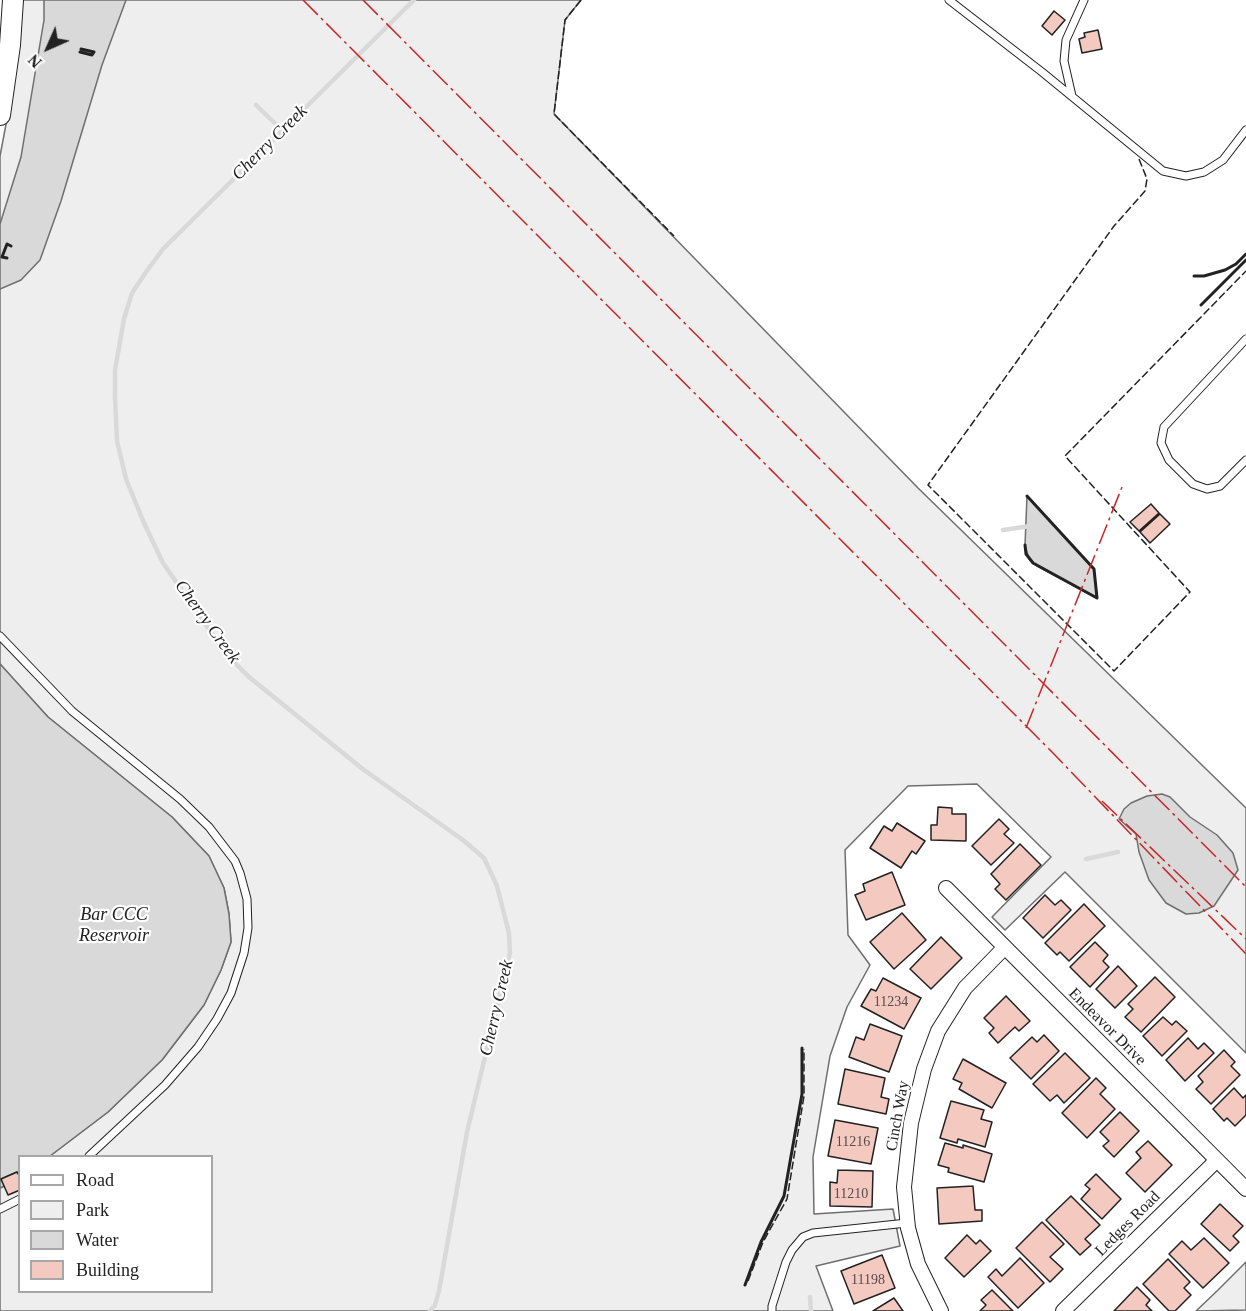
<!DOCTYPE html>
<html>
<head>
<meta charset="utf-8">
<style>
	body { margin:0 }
	#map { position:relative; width:1246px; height:1311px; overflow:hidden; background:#fff; font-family:"Times New Roman",serif }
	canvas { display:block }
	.legend { position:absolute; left:18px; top:1155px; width:195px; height:138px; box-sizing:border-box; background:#fff; border:2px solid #a7a7a7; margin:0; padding:8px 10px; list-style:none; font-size:18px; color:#222 }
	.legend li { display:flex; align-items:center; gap:12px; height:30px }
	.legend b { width:30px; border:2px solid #a7a7a7 }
	.north { position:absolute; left:18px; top:18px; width:60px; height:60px; -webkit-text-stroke:4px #fff; paint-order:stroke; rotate:225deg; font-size:16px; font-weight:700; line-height:24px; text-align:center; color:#222 }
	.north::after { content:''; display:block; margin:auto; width:21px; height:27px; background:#222; clip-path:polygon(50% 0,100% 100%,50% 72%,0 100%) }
</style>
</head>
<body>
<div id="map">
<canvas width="1246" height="1311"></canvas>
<ul class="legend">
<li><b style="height:8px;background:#fff"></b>Road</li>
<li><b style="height:16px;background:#eee"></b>Park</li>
<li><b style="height:16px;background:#d9d9d9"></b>Water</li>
<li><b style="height:16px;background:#f3c9c0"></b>Building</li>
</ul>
<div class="north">N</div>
</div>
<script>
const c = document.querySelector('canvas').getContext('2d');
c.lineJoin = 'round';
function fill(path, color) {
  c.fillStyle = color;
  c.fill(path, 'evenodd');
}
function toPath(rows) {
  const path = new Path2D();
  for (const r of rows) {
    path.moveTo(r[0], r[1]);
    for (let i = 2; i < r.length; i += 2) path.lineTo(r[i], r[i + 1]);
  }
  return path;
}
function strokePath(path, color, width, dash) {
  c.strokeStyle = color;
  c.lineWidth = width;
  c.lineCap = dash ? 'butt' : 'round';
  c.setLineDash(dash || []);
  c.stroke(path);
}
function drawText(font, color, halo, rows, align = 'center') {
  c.font = font + ' "Times New Roman",serif';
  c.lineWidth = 4.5;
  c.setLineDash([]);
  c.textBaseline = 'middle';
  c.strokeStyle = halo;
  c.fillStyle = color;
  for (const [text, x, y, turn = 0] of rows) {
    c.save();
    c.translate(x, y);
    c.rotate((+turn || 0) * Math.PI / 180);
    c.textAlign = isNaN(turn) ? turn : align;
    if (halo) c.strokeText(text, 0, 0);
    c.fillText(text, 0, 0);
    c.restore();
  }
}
const green = toPath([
	[21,0,581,0,565,20,554,114,918,488,1246,808,1246,1053,1065,872,1005,930,992,917,1051,857,977,784,908,786,845,850,848,935,870,965,847,1007,830,1056,813,1157,814,1214,893,1209,900,1246,816,1266,833,1311,0,1311,0,1188,4,1186,1,1179,17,1172,20,1177,20,1292,212,1292,212,1156,50,1156,108,1112,162,1060,204,1005,221,970,231,942,229,914,224,888,209,856,172,817,48,717,0,664,0,156,7,119,21,0],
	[1246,1262,1246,1310,1196,1311,1217,1291,1246,1262]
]);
const water = toPath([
	[44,0,126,0,102,65,61,201,40,260,21,280,0,289,0,224,21,157,44,20,44,0],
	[1027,496,1094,569,1097,598,1037,566,1029,559,1025,545,1027,496],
	[0,664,48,717,172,817,209,856,224,888,229,914,231,942,221,970,204,1005,162,1060,108,1112,50,1156,20,1156,19,1177,17,1172,1,1179,4,1186,0,1188,0,664],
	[1162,794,1170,797,1190,817,1217,835,1233,853,1238,870,1214,906,1199,913,1186,914,1166,903,1149,880,1139,852,1136,834,1119,819,1124,809,1131,803,1147,796,1162,794]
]);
const stream = toPath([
	[414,0,163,249,146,272,132,293,124,319,115,370,115,397,117,441,126,479,144,523,163,563,226,654,249,677,364,770,463,840,484,858,497,886,509,933,510,953,467,1132,439,1291,435,1305,430,1311],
	[256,105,283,131],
	[1003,530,1030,526],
	[1086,859,1118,852],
	[810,1297,811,1311]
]);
const building = toPath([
	[1054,11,1065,20,1052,35,1042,26,1054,11],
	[1098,30,1102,49,1082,53,1079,39,1085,37,1084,33,1098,30],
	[1151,504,1159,513,1139,531,1130,522,1151,504],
	[1160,514,1170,524,1150,543,1140,532,1160,514],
	[938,807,952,808,952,814,966,814,966,841,931,840,931,825,937,825,938,807],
	[999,819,1009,829,1004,834,1014,843,991,865,972,846,999,819],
	[897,823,925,841,916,854,912,851,901,868,870,848,884,826,892,831,897,823],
	[1020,844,1041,865,1006,900,995,889,1000,884,991,874,1020,844],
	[892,872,905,905,866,920,855,895,865,891,863,884,892,872],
	[1045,895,1055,905,1061,900,1071,910,1043,938,1023,918,1045,895],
	[1084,904,1105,926,1069,961,1060,952,1057,955,1045,943,1084,904],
	[902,913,926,940,894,969,870,942,902,913],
	[941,937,962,958,931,989,910,969,941,937],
	[1095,942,1108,955,1103,961,1109,967,1090,987,1070,967,1095,942],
	[1118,966,1137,986,1115,1008,1096,989,1118,966],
	[1155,977,1175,997,1141,1032,1125,1017,1133,1009,1128,1004,1155,977],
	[883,978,921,998,904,1029,861,1006,871,989,876,991,883,978],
	[1006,996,1030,1021,1019,1031,1015,1027,998,1043,989,1033,994,1028,984,1018,1006,996],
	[1163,1017,1172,1025,1176,1021,1187,1031,1162,1056,1143,1036,1163,1017],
	[870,1024,902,1036,889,1072,849,1057,856,1037,864,1040,870,1024],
	[1044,1035,1059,1051,1031,1079,1010,1058,1032,1037,1037,1042,1044,1035],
	[1188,1038,1198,1049,1204,1043,1214,1053,1185,1081,1166,1060,1188,1038],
	[1224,1050,1235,1062,1231,1066,1240,1075,1211,1104,1196,1089,1203,1082,1198,1076,1224,1050],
	[1065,1053,1090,1078,1064,1103,1057,1095,1050,1101,1033,1084,1065,1053],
	[963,1059,1006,1083,992,1108,959,1089,962,1083,953,1079,963,1059],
	[845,1069,885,1078,881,1097,889,1099,886,1114,838,1104,845,1069],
	[1096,1078,1106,1088,1100,1094,1115,1109,1087,1138,1062,1113,1096,1078],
	[1234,1088,1243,1098,1246,1095,1246,1115,1235,1126,1227,1118,1224,1121,1213,1109,1234,1088],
	[951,1101,984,1110,981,1119,992,1122,985,1147,958,1139,957,1143,940,1138,951,1101],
	[1120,1112,1139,1131,1114,1157,1103,1146,1109,1141,1100,1132,1120,1112],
	[835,1120,878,1128,871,1164,828,1156,835,1120],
	[1148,1141,1172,1165,1145,1192,1126,1173,1141,1158,1136,1152,1148,1141],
	[945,1143,963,1148,963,1145,992,1154,984,1182,948,1172,949,1168,938,1165,945,1143],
	[838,1170,873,1171,872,1207,830,1206,830,1182,837,1183,838,1170],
	[17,1172,20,1177,20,1190,8,1195,1,1179,17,1172],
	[1096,1174,1121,1199,1102,1219,1081,1199,1090,1189,1085,1185,1096,1174],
	[973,1186,975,1210,982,1210,982,1221,939,1224,937,1188,973,1186],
	[1071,1196,1100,1225,1085,1239,1091,1245,1080,1255,1046,1220,1071,1196],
	[1220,1204,1243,1226,1233,1236,1239,1242,1230,1251,1201,1224,1220,1204],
	[1042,1222,1064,1244,1050,1257,1063,1269,1050,1282,1016,1248,1042,1222],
	[967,1235,976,1244,980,1240,991,1251,964,1277,945,1258,967,1235],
	[1204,1238,1229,1263,1203,1288,1169,1254,1182,1241,1191,1250,1204,1238],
	[882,1255,895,1288,854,1304,841,1271,882,1255],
	[1020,1258,1044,1283,1018,1308,988,1277,996,1269,1002,1276,1020,1258],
	[1168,1259,1190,1282,1184,1288,1191,1295,1175,1311,1169,1311,1143,1284,1168,1259],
	[1137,1287,1150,1300,1146,1305,1152,1311,1114,1311,1137,1287],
	[992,1290,1013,1311,980,1311,986,1305,981,1300,992,1290],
	[894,1298,903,1311,873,1311,894,1298]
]);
const service = toPath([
	[949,0,1042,72,1163,171,1186,176,1204,172,1223,160,1246,130],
	[1072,96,1064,61,1066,40,1084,0],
	[1246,339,1164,427,1161,443,1169,460,1193,484,1207,489,1220,486,1246,460],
	[0,636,72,711,180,799,209,827,235,861,240,873,247,899,248,928,244,953,231,993,217,1019,198,1047,165,1085,89,1156],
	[0,1209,20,1199],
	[772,1311,772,1306,786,1262,792,1250,803,1237,813,1233,907,1223]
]);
const minor = toPath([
	[946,888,1246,1189],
	[941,1311,918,1264,908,1228,904,1187,911,1123,924,1069,938,1031,965,988,1005,947],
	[1063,1311,1217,1160]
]);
const secondary = toPath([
	[0,115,10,45,13,0]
]);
const fence = toPath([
	[581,0,565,20,554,114,674,236],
	[1139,159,1147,179,1145,191,1114,226,928,485,1114,671,1190,592,1065,456,1246,271],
	[748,1281,763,1242,787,1199,804,1096,804,1049]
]);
const wall = toPath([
	[80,52,92,55,94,52,81,49],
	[7,258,2,257,7,244,11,246],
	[1194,276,1204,276,1225,270,1236,264,1246,254],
	[1201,305,1246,260],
	[1025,545,1026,554,1033,563,1097,598,1094,569,1027,496],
	[745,1285,761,1242,784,1196,802,1094,802,1048]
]);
const power = toPath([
	[303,0,1053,753,1246,954],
	[363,0,1246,887],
	[1026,728,1122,487],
	[1102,801,1246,939]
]);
const numberNames = [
	["11234",891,1002],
	["11216",853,1142],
	["11210",851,1194],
	["11198",868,1280]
];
const streetNames = [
	["Endeavor Drive",1107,1027,45],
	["Cinch Way",898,1116,-80],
	["Ledges Road",1128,1224,-45]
];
const waterNames = [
	["Cherry Creek",270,143,-45],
	["Cherry Creek",207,622,54],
	["Bar CCC",114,915],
	["Reservoir",114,936],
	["Cherry Creek",497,1008,-77]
];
fill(green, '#eee');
strokePath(green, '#6f6f6f', 1.5);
fill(water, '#d9d9d9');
strokePath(water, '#6f6f6f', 1.5);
strokePath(stream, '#d9d9d9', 4.5);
fill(building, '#f3c9c0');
strokePath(building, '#222', 1.5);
strokePath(service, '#222', 9);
strokePath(minor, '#222', 16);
strokePath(secondary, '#222', 22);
strokePath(service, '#fff', 7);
strokePath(minor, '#fff', 14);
strokePath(secondary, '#fff', 20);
strokePath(fence, '#222', 1.5, [8, 3]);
strokePath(wall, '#222', 3);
strokePath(power, '#c62828', 1.5, [21, 4.5, 3, 4.5]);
drawText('14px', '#564c4a', null, numberNames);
drawText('16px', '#222', '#fff', streetNames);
drawText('italic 18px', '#222', '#fff', waterNames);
</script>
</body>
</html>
